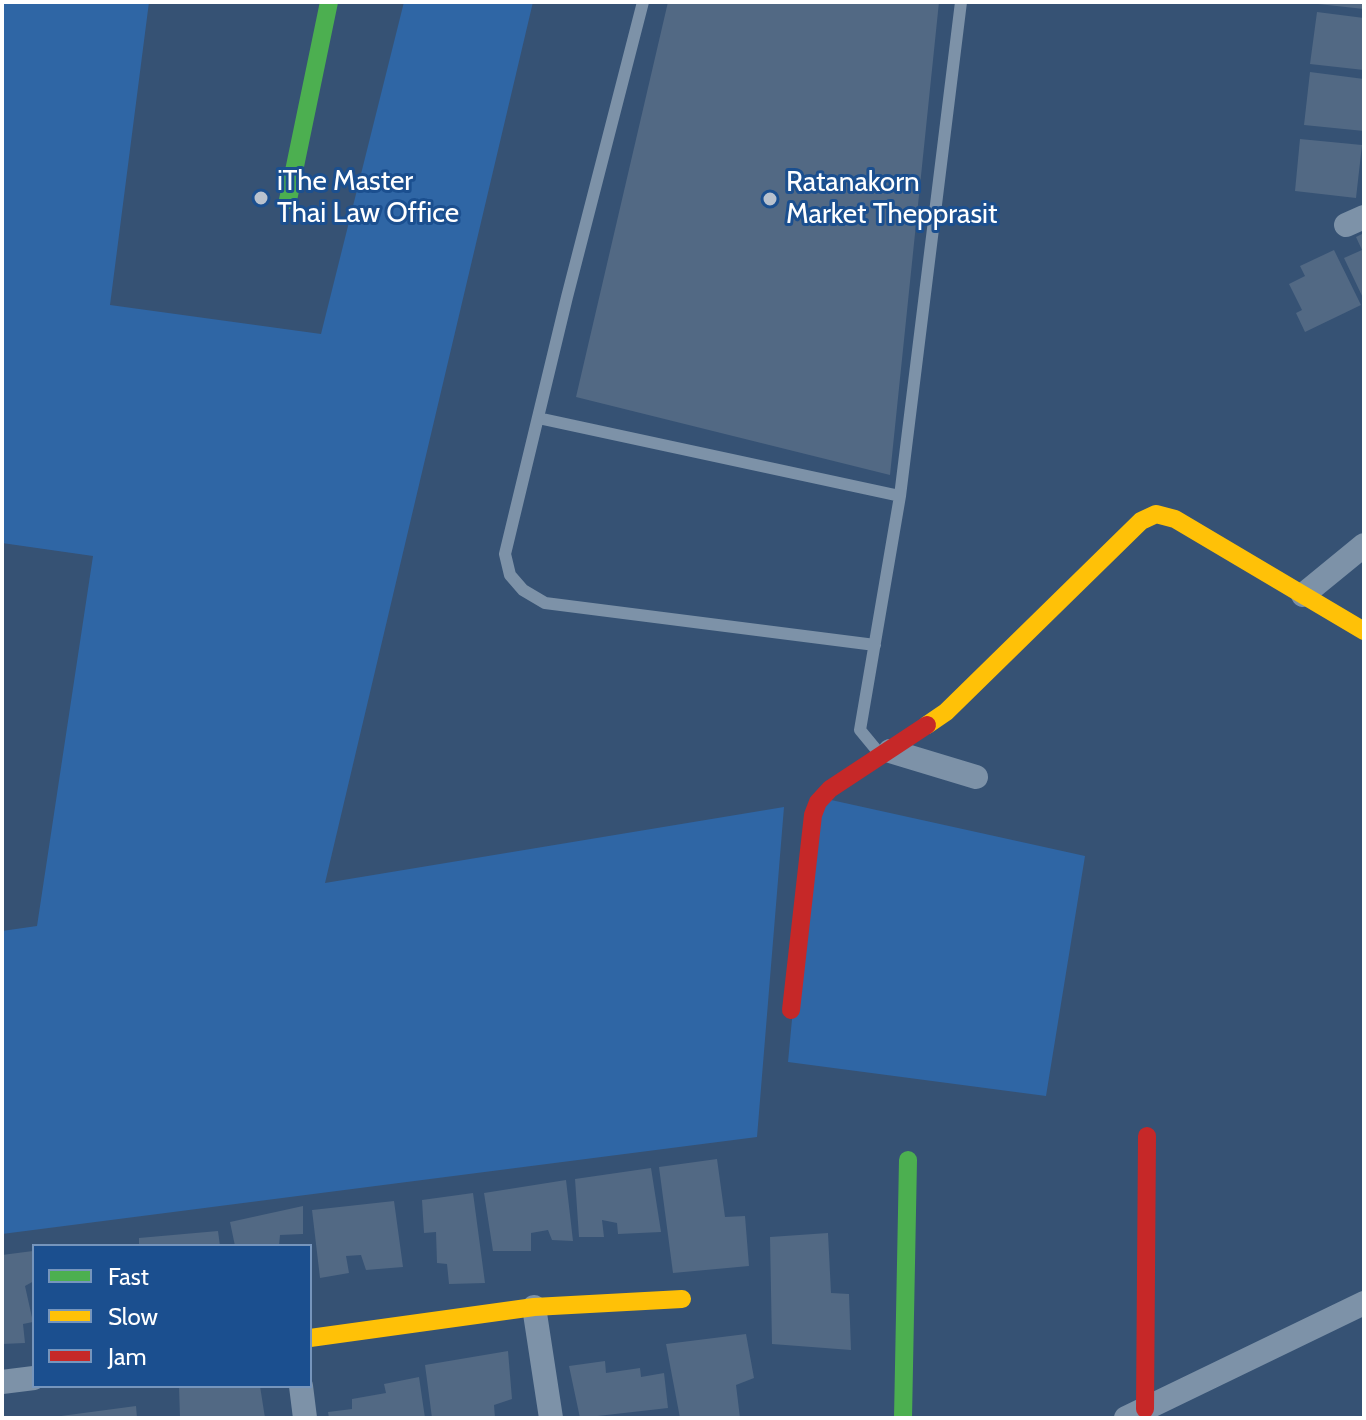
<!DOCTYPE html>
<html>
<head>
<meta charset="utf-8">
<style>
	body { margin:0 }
	#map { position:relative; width:1366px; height:1420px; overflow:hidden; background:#365274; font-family:Cabin,sans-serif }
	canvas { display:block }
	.frame { position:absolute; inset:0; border:4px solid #fff; pointer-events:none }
	.legend { position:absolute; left:32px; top:1244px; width:280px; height:144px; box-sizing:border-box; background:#1b4f8f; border:2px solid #7695bc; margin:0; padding:10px 14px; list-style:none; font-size:24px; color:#fff }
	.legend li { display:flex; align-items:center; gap:16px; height:40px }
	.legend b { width:40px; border:2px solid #7695bc }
</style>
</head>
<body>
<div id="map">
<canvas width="1366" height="1420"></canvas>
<div class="frame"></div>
<ul class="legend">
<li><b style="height:10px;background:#4caf50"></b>Fast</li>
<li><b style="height:10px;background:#ffc107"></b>Slow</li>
<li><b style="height:10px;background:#c62828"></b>Jam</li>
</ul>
</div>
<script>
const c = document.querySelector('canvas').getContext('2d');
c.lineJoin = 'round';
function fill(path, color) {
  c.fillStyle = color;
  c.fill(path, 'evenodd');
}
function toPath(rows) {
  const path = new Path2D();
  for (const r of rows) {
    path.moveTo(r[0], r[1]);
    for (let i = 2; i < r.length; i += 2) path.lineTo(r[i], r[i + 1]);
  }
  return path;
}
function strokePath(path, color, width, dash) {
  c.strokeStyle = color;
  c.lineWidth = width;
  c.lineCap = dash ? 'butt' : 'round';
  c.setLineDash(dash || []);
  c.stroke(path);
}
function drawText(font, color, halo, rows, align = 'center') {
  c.font = font + ' Cabin,sans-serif';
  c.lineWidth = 6;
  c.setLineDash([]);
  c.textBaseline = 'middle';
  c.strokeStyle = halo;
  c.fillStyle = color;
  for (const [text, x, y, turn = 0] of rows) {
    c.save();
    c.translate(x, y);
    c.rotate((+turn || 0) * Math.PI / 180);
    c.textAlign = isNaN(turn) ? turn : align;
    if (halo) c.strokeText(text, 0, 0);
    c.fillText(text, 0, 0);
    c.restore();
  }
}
const green = toPath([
	[2,2,149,2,110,305,321,334,404,2,533,2,325,883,784,807,757,1137,2,1234,2,931,37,926,93,556,2,543],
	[813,796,1085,856,1046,1096,788,1062]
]);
const building = toPath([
	[668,2,939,2,890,475,576,397],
	[1318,2,1364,2,1364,9,1318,4],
	[1317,12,1364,18,1364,70,1310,64],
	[1310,72,1364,79,1364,131,1304,125],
	[1300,139,1362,145,1356,198,1295,191],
	[1364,233,1364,300,1344,258,1362,250,1356,237],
	[1334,250,1361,305,1305,332,1296,313,1302,310,1289,284,1305,276,1300,266],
	[717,1159,725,1217,745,1216,749,1266,673,1273,659,1167],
	[651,1168,661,1232,618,1234,617,1223,602,1220,604,1237,579,1237,575,1179],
	[566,1180,573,1241,552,1240,548,1230,531,1233,531,1251,493,1251,484,1193],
	[473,1193,485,1283,449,1284,447,1264,437,1263,436,1232,424,1233,422,1200],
	[394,1201,403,1267,366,1270,361,1255,346,1256,349,1273,320,1278,312,1210],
	[303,1206,303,1234,280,1235,279,1246,235,1246,230,1222],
	[218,1231,220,1246,139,1246,139,1238],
	[828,1233,831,1293,849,1294,851,1350,772,1344,770,1237],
	[33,1251,34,1281,25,1286,33,1322,23,1324,25,1343,2,1344,2,1255],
	[746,1334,754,1378,736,1385,740,1418,680,1418,666,1344],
	[508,1351,512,1399,494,1405,495,1418,432,1418,425,1365],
	[605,1361,606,1373,640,1368,641,1377,664,1373,668,1408,580,1418,569,1366],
	[419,1377,425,1418,329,1418,328,1412,352,1409,352,1399,386,1393,384,1384],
	[179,1386,260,1386,265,1418,180,1418],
	[136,1406,137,1418,61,1418,61,1416]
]);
const lane = toPath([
	[643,2,567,297,505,554,510,575,523,590,545,603,875,645],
	[538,418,900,496,860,730,879,753],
	[900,496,961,2]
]);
const street = toPath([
	[1346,225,1364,217],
	[1303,595,1364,545],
	[890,751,976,777],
	[534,1307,551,1418],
	[2,1382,34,1378],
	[301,1386,305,1418],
	[1126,1418,1364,1303]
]);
const fast = toPath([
	[288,200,329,2],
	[903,1418,908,1160]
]);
const slow = toPath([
	[927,725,946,712,1141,521,1156,514,1175,519,1364,631],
	[310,1338,534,1307,682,1299]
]);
const jam = toPath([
	[791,1010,813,815,818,802,830,789,927,725],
	[1145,1409,1147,1136]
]);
const markers = [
	[261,198,8,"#b9c2ce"],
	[770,199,8,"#b9c2ce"]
];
const poiNames = [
	["iThe Master",277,182],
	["Thai Law Office",277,214],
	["Ratanakorn",786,183],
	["Market Thepprasit",786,215]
];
fill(green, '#2f66a5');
fill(building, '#526984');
strokePath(lane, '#7d92a8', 12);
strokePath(street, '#7d92a8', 24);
strokePath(fast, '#4caf50', 18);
strokePath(slow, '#ffc107', 18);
strokePath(jam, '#c62828', 18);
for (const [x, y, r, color] of markers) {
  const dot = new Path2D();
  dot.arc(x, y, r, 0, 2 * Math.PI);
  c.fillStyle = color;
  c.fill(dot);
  strokePath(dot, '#1b4f8f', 3);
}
drawText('28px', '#fff', '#1b4f8f', poiNames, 'left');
</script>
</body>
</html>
